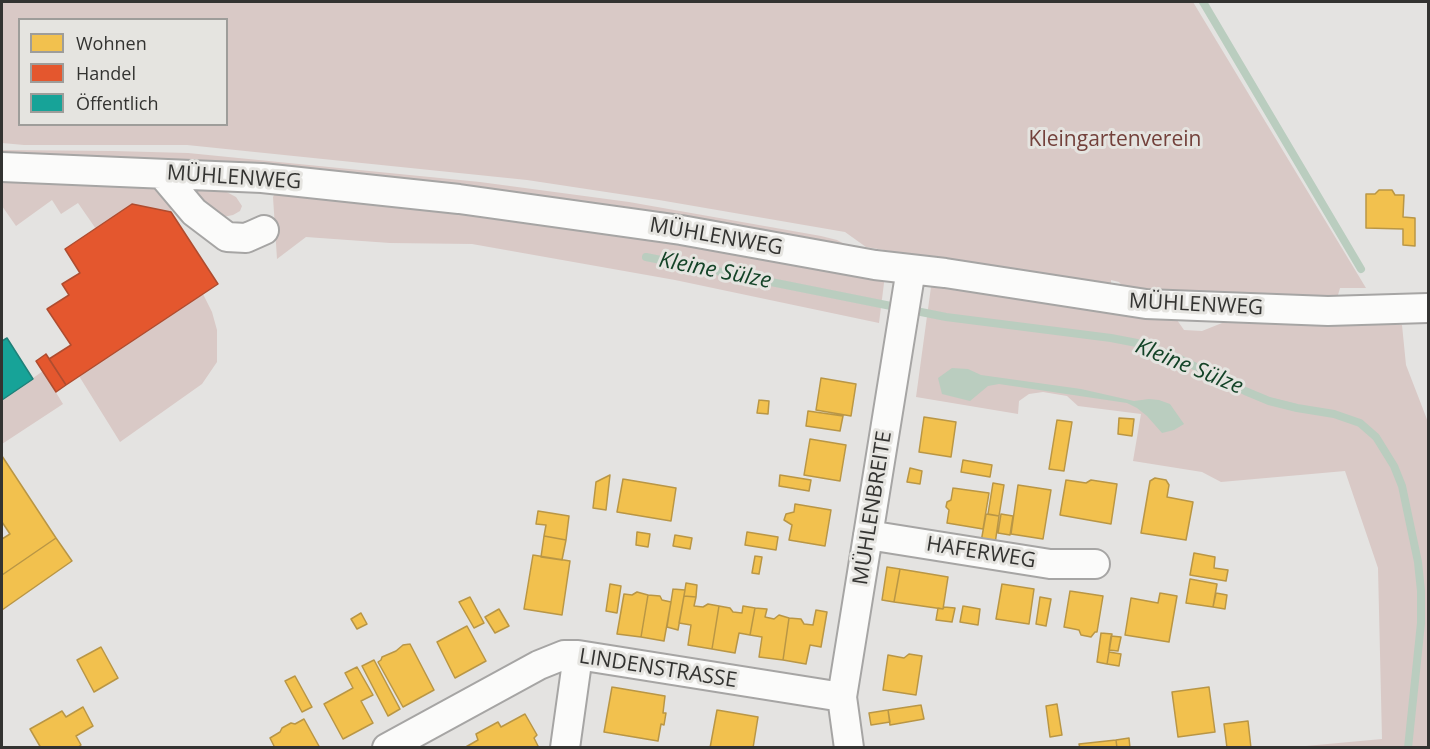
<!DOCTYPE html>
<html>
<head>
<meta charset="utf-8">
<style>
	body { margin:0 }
	#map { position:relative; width:1430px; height:749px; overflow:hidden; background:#e4e3e1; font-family:"Open Sans",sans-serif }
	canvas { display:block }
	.frame { position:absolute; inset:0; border:3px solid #333331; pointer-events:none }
	.legend { position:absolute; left:18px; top:18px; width:210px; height:108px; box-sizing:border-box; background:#e5e4e0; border:2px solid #9e9d9a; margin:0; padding:8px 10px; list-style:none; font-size:18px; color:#333331 }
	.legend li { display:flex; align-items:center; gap:12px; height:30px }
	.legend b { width:30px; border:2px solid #9e9d9a }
</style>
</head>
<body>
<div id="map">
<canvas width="1430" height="749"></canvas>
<div class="frame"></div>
<ul class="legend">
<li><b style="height:16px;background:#f2c14e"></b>Wohnen</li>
<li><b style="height:16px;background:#e4572e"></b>Handel</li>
<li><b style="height:16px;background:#17a398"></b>Öffentlich</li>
</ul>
</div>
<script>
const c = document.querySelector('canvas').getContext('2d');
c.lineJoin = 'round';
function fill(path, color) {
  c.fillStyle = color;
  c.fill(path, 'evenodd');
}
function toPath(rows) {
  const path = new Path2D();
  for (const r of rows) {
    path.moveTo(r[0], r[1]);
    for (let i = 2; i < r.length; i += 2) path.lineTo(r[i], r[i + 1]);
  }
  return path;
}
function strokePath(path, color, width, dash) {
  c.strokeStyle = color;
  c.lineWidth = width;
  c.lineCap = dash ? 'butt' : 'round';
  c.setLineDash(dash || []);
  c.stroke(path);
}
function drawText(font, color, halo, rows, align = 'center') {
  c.font = font + ' "Open Sans",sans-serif';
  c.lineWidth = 6;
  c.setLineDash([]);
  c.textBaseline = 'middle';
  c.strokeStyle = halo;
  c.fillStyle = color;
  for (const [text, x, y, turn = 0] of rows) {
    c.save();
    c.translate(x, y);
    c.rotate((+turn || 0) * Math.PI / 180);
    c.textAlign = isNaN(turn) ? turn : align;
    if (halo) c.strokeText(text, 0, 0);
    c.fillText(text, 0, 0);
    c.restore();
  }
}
const green = toPath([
	[2,2,1193,2,1366,288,1340,288,1338,295,1324,298,1128,292,1119,282,1111,280,1111,283,1104,286,866,247,845,232,659,200,527,180,187,145,24,145,2,143],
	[20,20,226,20,226,124,20,124],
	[2,150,113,151,188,153,480,182,629,202,821,236,837,240,861,253,725,228,686,216,608,204,586,208,2,159],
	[2,176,145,181,170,195,171,212,132,204,96,229,78,203,61,214,52,200,16,226,2,206],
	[193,183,217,187,236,197,242,206,240,211,233,215,223,217,188,192],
	[275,193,454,205,885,275,879,323,675,280,472,244,390,243,306,237,277,259,273,197],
	[931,287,1177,320,1184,330,1202,331,1222,323,1402,325,1406,365,1428,422,1428,747,1295,747,1382,739,1378,568,1345,471,1221,482,1202,472,1133,461,1141,414,1078,406,1067,396,1043,392,1029,394,1019,401,1018,414,916,397],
	[203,294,212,312,217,330,217,362,202,384,120,442,79,376],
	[43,371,63,404,2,444,2,400]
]);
const water = toPath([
	[952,368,968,369,981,375,1081,389,1134,401,1149,399,1159,400,1170,404,1184,424,1174,430,1162,433,1147,416,1137,408,1127,403,999,384,988,386,970,401,942,394,938,378]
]);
const homes = toPath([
	[1379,190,1392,190,1395,195,1404,195,1403,217,1415,218,1415,246,1403,245,1403,229,1366,228,1366,194,1375,194,1379,190],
	[821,378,856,384,851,416,816,410,821,378],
	[759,400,769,401,768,414,757,413,759,400],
	[808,411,843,416,840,431,806,426,808,411],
	[924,417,956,422,951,457,919,452,924,417],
	[1119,418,1134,419,1132,436,1118,434,1119,418],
	[1057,420,1072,422,1064,471,1049,469,1057,420],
	[810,439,846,445,840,481,804,475,810,439],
	[2,456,56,538,2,575,2,539,10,534,2,522,2,456],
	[963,460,992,465,990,477,961,472,963,460],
	[910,468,922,471,920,484,907,482,910,468],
	[610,475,606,510,593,508,596,482,610,475],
	[780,475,811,480,809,491,779,486,780,475],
	[1155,478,1166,480,1169,485,1167,497,1193,502,1186,540,1141,533,1150,481,1155,478],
	[623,479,676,488,671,521,617,512,623,479],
	[1066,480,1086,483,1091,480,1117,484,1111,524,1060,515,1066,480],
	[993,483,1004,485,999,516,988,514,993,483],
	[1018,485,1051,490,1043,539,1011,534,1018,485],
	[953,488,989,493,983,529,947,523,949,510,946,507,947,502,951,500,953,488],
	[795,504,831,510,825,546,789,540,792,525,784,520,786,514,794,512,795,504],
	[538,511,569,516,566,540,544,536,546,525,536,524,538,511],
	[986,514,999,516,995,544,981,542,986,514],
	[1001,514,1013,516,1010,535,998,533,1001,514],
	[637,532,650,534,648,547,636,545,637,532],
	[747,532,778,537,776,550,745,545,747,532],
	[675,535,692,538,690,549,673,546,675,535],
	[544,536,566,540,562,560,541,557,544,536],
	[56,538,72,561,2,610,2,575,56,538],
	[1194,553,1215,557,1214,568,1228,570,1226,581,1190,575,1194,553],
	[533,555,570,561,562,615,524,609,533,555],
	[755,556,762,557,759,574,752,573,755,556],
	[887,567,900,569,894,602,882,600,887,567],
	[900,569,948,577,943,609,894,602,900,569],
	[1190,579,1217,584,1213,607,1186,603,1190,579],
	[686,583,697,585,696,597,684,596,686,583],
	[610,584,621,586,617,613,606,611,610,584],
	[1002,584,1034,589,1029,624,996,619,1002,584],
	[673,589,685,590,678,630,667,627,673,589],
	[1070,591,1103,596,1097,632,1095,632,1091,637,1081,635,1079,630,1064,627,1070,591],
	[637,592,648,595,641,637,617,634,624,594,632,595,637,592],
	[1160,593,1177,596,1169,642,1125,635,1131,598,1158,603,1160,593],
	[1216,593,1227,595,1225,609,1213,607,1216,593],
	[648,595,660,596,662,600,671,602,664,641,641,637,648,595],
	[684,596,696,597,694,606,703,607,708,604,719,606,712,649,688,645,691,625,679,623,684,596],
	[470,597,484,623,474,628,459,602,470,597],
	[1040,597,1051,599,1046,626,1036,624,1040,597],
	[719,606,730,608,733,612,742,613,743,606,755,608,750,635,739,633,735,653,712,649,719,606],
	[963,606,980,609,978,625,960,622,963,606],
	[944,607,955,608,952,622,936,620,938,608,943,609,944,607],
	[755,608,767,609,765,617,774,619,779,615,789,618,783,660,759,657,762,637,750,635,755,608],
	[499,609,509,626,495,633,485,617,499,609],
	[816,610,827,612,821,647,810,645,806,664,783,660,789,618,801,619,804,624,813,625,816,610],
	[361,613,367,624,357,629,351,619,361,613],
	[467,626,486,661,455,678,437,642,467,626],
	[1101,633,1112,634,1107,664,1097,662,1101,633],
	[1111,636,1121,637,1118,651,1109,650,1111,636],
	[410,644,434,690,403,707,378,662,381,660,382,657,396,651,403,645,410,644],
	[101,647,118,678,94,692,77,660,101,647],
	[1109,652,1121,654,1119,666,1107,664,1109,652],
	[909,654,922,656,916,695,883,690,888,655,904,658,909,654],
	[374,660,400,709,388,716,362,666,374,660],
	[357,667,373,695,361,701,373,723,343,739,324,704,353,688,345,673,357,667],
	[295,676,312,707,302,712,285,681,295,676],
	[612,687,665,696,663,713,666,713,664,725,661,724,658,741,604,732,612,687],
	[1209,687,1215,732,1178,737,1172,692,1209,687],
	[1057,704,1062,735,1050,737,1046,706,1057,704],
	[921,705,924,719,890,725,888,710,921,705],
	[83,707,93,726,76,736,81,745,77,748,41,748,30,729,62,711,66,717,83,707],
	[717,710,758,717,753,748,710,748,717,710],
	[888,710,890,722,871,725,869,713,888,710],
	[525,714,537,735,534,738,539,748,464,748,478,740,476,734,498,722,501,727,525,714],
	[304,719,320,748,275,748,270,738,280,732,282,728,291,723,295,724,304,719],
	[1248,721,1251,748,1227,748,1224,724,1248,721],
	[1129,738,1130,748,1117,748,1116,740,1129,738],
	[1116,740,1117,748,1080,748,1079,744,1116,740]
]);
const shops = toPath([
	[132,204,171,212,218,284,66,385,49,359,71,345,47,309,69,295,62,284,80,273,65,249,132,204],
	[46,354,66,385,56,392,36,361,46,354]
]);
const public = toPath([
	[7,338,33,379,2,400,2,341,7,338]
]);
const stream = toPath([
	[1203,2,1361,269],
	[646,257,946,317,1111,338,1137,343,1174,356,1245,391,1269,401,1297,408,1334,414,1360,423,1376,437,1394,466,1402,486,1418,562,1421,591,1421,623,1408,748]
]);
const minor = toPath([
	[2,167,262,178,459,199,681,230,875,265,945,273,1146,304,1328,311,1428,308],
	[162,174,194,212,227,237,246,238,264,230],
	[868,535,1050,564,1095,564],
	[387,748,539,665,564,655,578,655,842,697],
	[565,748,578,655],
	[849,748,842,697,911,269]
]);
const parkNames = [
	["Kleingartenverein",1115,140]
];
const streetNames = [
	["MÜHLENWEG",234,178,4],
	["MÜHLENWEG",716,237,10],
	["MÜHLENWEG",1196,305,3],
	["MÜHLENBREITE",873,508,-81],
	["HAFERWEG",981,553,9],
	["LINDENSTRASSE",658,669,9]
];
const waterNames = [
	["Kleine Sülze",715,271,11],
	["Kleine Sülze",1189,367,22]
];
fill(green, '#d9c9c6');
fill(water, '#bacdbf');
fill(homes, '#f2c14e');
strokePath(homes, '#b99645', 1.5);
fill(shops, '#e4572e');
strokePath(shops, '#af4c2f', 1.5);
fill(public, '#17a398');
strokePath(public, '#1f8179', 1.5);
strokePath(stream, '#bacdbf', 8);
strokePath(minor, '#a6a5a4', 32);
strokePath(minor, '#fbfbfa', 28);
drawText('21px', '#73413b', '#e5e4e0', parkNames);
drawText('21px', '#333331', '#e5e4e0', streetNames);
drawText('italic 22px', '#134327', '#e5e4e0', waterNames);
</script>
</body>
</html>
